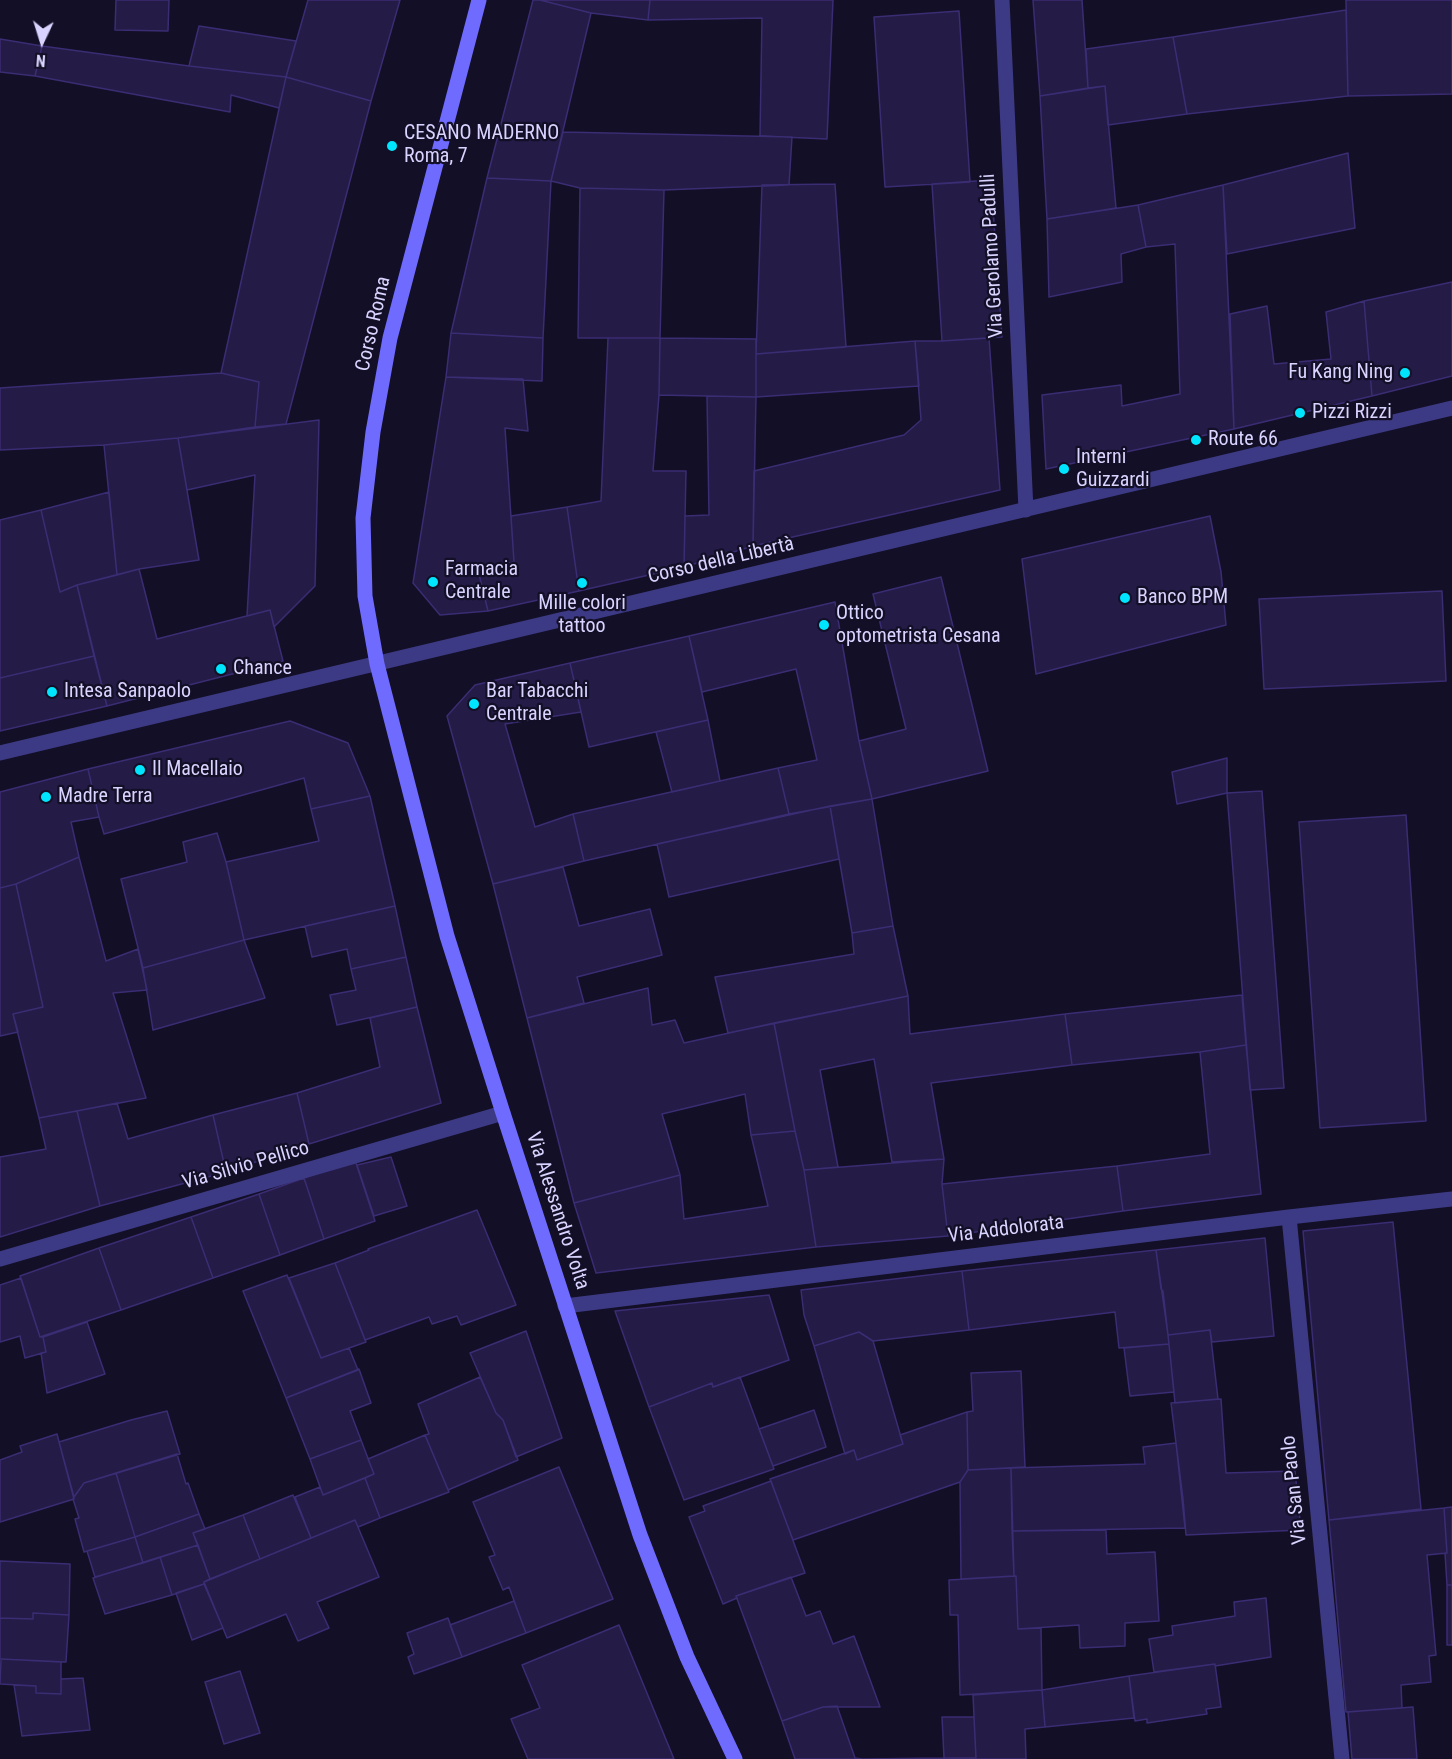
<!DOCTYPE html>
<html>
<head>
<meta charset="utf-8">
<style>
	body { margin:0 }
	#map { position:relative; width:1452px; height:1759px; overflow:hidden; background:#130f26; font-family:"Roboto Condensed",sans-serif }
	canvas { display:block }
	.north { position:absolute; left:12px; top:12px; width:60px; height:60px; -webkit-text-stroke:4px #130f26; paint-order:stroke; rotate:184deg; font-size:16px; font-weight:700; line-height:24px; text-align:center; color:#d9d4ff }
	.north::after { content:''; display:block; margin:auto; width:21px; height:27px; background:#d9d4ff; clip-path:polygon(50% 0,100% 100%,50% 72%,0 100%) }
</style>
</head>
<body>
<div id="map">
<canvas width="1452" height="1759"></canvas>
<div class="north">N</div>
</div>
<script>
const c = document.querySelector('canvas').getContext('2d');
c.lineJoin = 'round';
function fill(path, color) {
  c.fillStyle = color;
  c.fill(path, 'evenodd');
}
function toPath(rows) {
  const path = new Path2D();
  for (const r of rows) {
    path.moveTo(r[0], r[1]);
    for (let i = 2; i < r.length; i += 2) path.lineTo(r[i], r[i + 1]);
  }
  return path;
}
function strokePath(path, color, width, dash) {
  c.strokeStyle = color;
  c.lineWidth = width;
  c.lineCap = dash ? 'butt' : 'round';
  c.setLineDash(dash || []);
  c.stroke(path);
}
function drawText(font, color, halo, rows, align = 'center') {
  c.font = font + ' "Roboto Condensed",sans-serif';
  c.lineWidth = 4.5;
  c.setLineDash([]);
  c.textBaseline = 'middle';
  c.strokeStyle = halo;
  c.fillStyle = color;
  for (const [text, x, y, turn = 0] of rows) {
    c.save();
    c.translate(x, y);
    c.rotate((+turn || 0) * Math.PI / 180);
    c.textAlign = isNaN(turn) ? turn : align;
    if (halo) c.strokeText(text, 0, 0);
    c.fillText(text, 0, 0);
    c.restore();
  }
}
const building = toPath([
	[116,0,169,0,168,31,115,30,116,0],
	[308,0,400,0,371,101,286,77,308,0],
	[533,0,540,0,591,13,551,181,487,178,533,0],
	[540,0,650,0,648,20,591,13,540,0],
	[650,0,833,0,827,139,760,136,762,18,648,20,650,0],
	[1033,0,1082,0,1088,88,1040,96,1033,0],
	[1346,0,1452,0,1452,94,1348,96,1346,0],
	[1346,10,1348,96,1187,114,1173,37,1346,10],
	[959,11,970,182,885,187,874,17,959,11],
	[199,26,296,41,286,77,189,66,199,26],
	[1173,37,1187,114,1108,125,1105,86,1088,88,1086,49,1173,37],
	[0,39,42,46,35,76,0,72,0,39],
	[42,46,189,66,286,77,279,108,231,95,230,112,35,76,42,46],
	[286,77,371,101,286,424,255,427,259,382,221,373,286,77],
	[1105,86,1116,208,1047,219,1040,96,1105,86],
	[563,132,792,137,789,185,664,190,580,188,551,181,563,132],
	[1348,153,1355,228,1227,254,1223,185,1348,153],
	[487,178,551,181,543,338,451,333,487,178],
	[991,180,1002,337,942,341,932,184,991,180],
	[835,184,846,347,756,354,762,185,835,184],
	[1223,185,1234,429,1046,469,1042,395,1121,385,1122,406,1180,394,1175,244,1146,247,1138,205,1223,185],
	[580,188,664,190,660,338,578,338,580,188],
	[1138,205,1146,247,1121,254,1122,282,1049,297,1047,219,1138,205],
	[1452,282,1452,376,1372,396,1364,301,1452,282],
	[1364,301,1372,396,1234,429,1230,314,1267,306,1274,364,1331,359,1326,312,1364,301],
	[451,333,543,338,542,381,446,377,451,333],
	[608,338,660,338,659,395,653,471,686,471,684,567,579,591,567,507,601,501,608,338],
	[660,338,756,339,756,397,659,395,660,338],
	[989,338,1000,490,753,546,754,471,904,435,921,420,915,341,942,341,989,338],
	[915,341,919,386,756,397,756,354,915,341],
	[221,373,259,382,255,427,178,438,104,445,0,450,0,388,221,373],
	[446,377,523,379,528,431,505,428,514,562,478,570,488,611,440,615,413,583,446,377],
	[707,396,756,397,753,546,684,567,685,516,709,515,707,396],
	[319,420,315,586,274,627,270,610,247,616,255,475,187,490,178,438,319,420],
	[178,438,199,560,139,569,117,575,104,445,178,438],
	[109,492,117,575,77,585,60,592,41,510,109,492],
	[567,507,579,591,488,611,478,570,514,562,511,516,567,507],
	[41,510,60,592,77,585,94,656,0,678,0,520,41,510],
	[1210,516,1221,572,1226,625,1036,674,1022,559,1210,516],
	[139,569,157,639,270,610,283,661,107,706,77,585,139,569],
	[941,577,988,771,872,799,859,741,906,729,873,594,941,577],
	[1442,591,1446,681,1264,689,1259,599,1442,591],
	[835,602,859,741,872,799,789,814,778,768,817,760,796,669,702,692,689,636,835,602],
	[689,636,708,720,589,747,570,663,689,636],
	[94,656,107,706,0,731,0,678,94,656],
	[570,663,581,712,505,724,535,827,573,814,584,861,493,884,447,716,475,685,570,663],
	[708,720,720,781,672,792,656,732,708,720],
	[290,721,348,743,370,796,311,809,304,778,104,834,99,817,88,769,290,721],
	[1227,758,1227,793,1177,804,1172,772,1227,758],
	[778,768,789,814,584,861,573,814,778,768],
	[88,769,99,817,71,822,79,857,16,884,0,888,0,792,88,769],
	[1262,791,1284,1088,1250,1090,1227,793,1262,791],
	[370,796,395,906,244,940,226,862,319,841,311,809,370,796],
	[872,799,893,926,852,933,830,806,872,799],
	[830,806,839,859,669,897,657,844,830,806],
	[1406,815,1426,1121,1320,1128,1299,822,1406,815],
	[217,833,226,862,244,940,143,968,121,879,187,862,183,842,217,833],
	[79,857,106,961,138,949,147,990,113,993,146,1098,39,1118,13,1014,43,1007,16,884,79,857],
	[563,867,579,926,650,909,662,955,577,977,584,1003,527,1018,493,884,563,867],
	[16,884,43,1007,13,1014,18,1032,0,1036,0,888,16,884],
	[395,906,406,957,351,969,347,949,312,957,305,926,395,906],
	[893,926,908,996,728,1033,715,977,854,954,852,933,893,926],
	[244,940,265,998,153,1030,143,968,244,940],
	[406,957,417,1007,337,1025,330,995,356,990,351,969,406,957],
	[648,988,652,1025,675,1020,684,1043,774,1023,795,1131,751,1135,745,1094,662,1114,680,1175,574,1203,527,1018,648,988],
	[1242,995,1246,1045,1200,1052,1072,1065,1065,1014,1242,995],
	[908,996,910,1034,1065,1014,1072,1065,931,1083,944,1159,892,1162,874,1059,820,1070,838,1167,804,1170,795,1131,774,1023,908,996],
	[417,1007,441,1103,309,1144,297,1093,380,1067,370,1018,417,1007],
	[1246,1045,1261,1194,1123,1211,1117,1166,1210,1154,1200,1052,1246,1045],
	[297,1093,309,1144,226,1172,213,1115,297,1093],
	[117,1103,128,1139,213,1115,226,1172,100,1206,77,1111,117,1103],
	[77,1111,100,1206,0,1237,0,1157,46,1149,39,1118,77,1111],
	[795,1131,804,1170,816,1247,596,1273,574,1203,680,1175,684,1219,768,1206,751,1135,795,1131],
	[391,1157,407,1206,374,1216,357,1165,391,1157],
	[944,1159,942,1184,948,1236,816,1247,804,1170,944,1159],
	[355,1160,375,1221,324,1239,304,1178,355,1160],
	[1117,1166,1123,1211,948,1236,942,1184,1117,1166],
	[304,1178,324,1239,280,1255,259,1194,304,1178],
	[259,1194,280,1255,213,1278,191,1217,259,1194],
	[477,1210,516,1305,461,1325,457,1316,432,1324,429,1317,365,1340,335,1263,369,1250,368,1249,477,1210],
	[191,1217,213,1278,121,1310,99,1248,191,1217],
	[1393,1222,1421,1509,1329,1520,1303,1231,1393,1222],
	[1265,1238,1274,1336,1212,1342,1210,1330,1168,1335,1156,1250,1265,1238],
	[99,1248,121,1310,40,1337,20,1276,99,1248],
	[1156,1250,1161,1289,1163,1291,1169,1344,1119,1348,1115,1312,969,1330,962,1271,1156,1250],
	[335,1263,366,1342,321,1358,289,1278,335,1263],
	[962,1271,969,1330,873,1341,859,1332,814,1346,804,1315,801,1290,962,1271],
	[287,1275,321,1358,349,1348,358,1370,286,1398,243,1291,287,1275],
	[21,1278,40,1337,43,1337,46,1352,25,1358,20,1336,0,1342,0,1285,21,1278],
	[769,1295,789,1360,713,1387,712,1383,649,1407,615,1311,769,1295],
	[87,1322,105,1374,47,1393,41,1353,46,1352,43,1337,87,1322],
	[1210,1330,1218,1399,1175,1403,1168,1335,1210,1330],
	[526,1331,562,1438,516,1457,503,1420,496,1413,470,1353,526,1331],
	[859,1332,873,1341,903,1444,857,1460,854,1450,845,1454,814,1346,859,1332],
	[1169,1344,1174,1392,1130,1396,1124,1348,1169,1344],
	[359,1369,371,1403,350,1411,361,1440,310,1459,286,1398,359,1369],
	[1021,1371,1025,1467,968,1470,967,1412,973,1411,971,1373,1021,1371],
	[480,1377,496,1413,503,1420,518,1460,448,1490,425,1435,429,1434,418,1404,480,1377],
	[740,1377,774,1469,684,1500,649,1407,712,1383,713,1387,740,1377],
	[1221,1399,1226,1473,1295,1471,1301,1530,1186,1535,1183,1499,1171,1403,1221,1399],
	[814,1410,826,1447,773,1466,759,1429,814,1410],
	[167,1411,180,1454,84,1483,74,1497,59,1442,131,1420,167,1411],
	[967,1412,968,1470,960,1482,793,1540,770,1479,854,1450,857,1460,903,1444,900,1435,967,1412],
	[57,1434,74,1499,0,1522,0,1460,22,1452,20,1446,57,1434],
	[425,1435,449,1492,380,1518,365,1478,374,1474,368,1459,425,1435],
	[361,1440,374,1474,323,1495,310,1459,361,1440],
	[1176,1443,1185,1528,1012,1531,1011,1468,1145,1464,1143,1447,1176,1443],
	[177,1454,186,1484,188,1483,199,1514,135,1537,116,1473,177,1454],
	[559,1467,613,1599,526,1633,509,1587,503,1590,489,1557,495,1555,473,1502,559,1467],
	[1011,1468,1014,1576,961,1579,960,1482,968,1470,1011,1468],
	[116,1473,135,1537,84,1552,75,1519,79,1518,73,1499,74,1497,84,1483,116,1473],
	[365,1478,380,1518,358,1527,355,1520,311,1538,295,1497,320,1487,323,1495,365,1478],
	[771,1481,805,1573,736,1596,737,1598,723,1604,689,1517,705,1511,703,1506,771,1481],
	[293,1495,311,1538,260,1559,243,1515,293,1495],
	[1452,1507,1452,1585,1447,1585,1445,1553,1447,1553,1444,1508,1452,1507],
	[1444,1508,1447,1553,1427,1555,1436,1655,1429,1656,1431,1682,1401,1685,1402,1708,1346,1712,1329,1520,1444,1508],
	[199,1514,205,1529,193,1533,198,1545,143,1563,135,1537,199,1514],
	[243,1515,260,1559,210,1579,193,1533,243,1515],
	[355,1520,379,1577,317,1602,329,1628,298,1641,286,1614,227,1638,204,1582,355,1520],
	[1106,1530,1107,1554,1155,1552,1159,1621,1125,1623,1125,1646,1080,1648,1079,1625,1018,1629,1016,1576,1014,1576,1012,1531,1106,1530],
	[135,1537,143,1563,95,1577,87,1551,135,1537],
	[198,1545,210,1579,204,1582,204,1584,172,1595,160,1557,198,1545],
	[160,1557,172,1595,105,1614,93,1578,160,1557],
	[0,1561,70,1564,69,1615,33,1613,33,1619,0,1618,0,1561],
	[1016,1576,1018,1629,1041,1628,1042,1690,960,1695,958,1615,950,1615,949,1580,1016,1576],
	[791,1577,806,1616,820,1611,833,1644,854,1636,880,1707,823,1707,782,1721,736,1596,791,1577],
	[204,1584,223,1628,192,1640,176,1593,204,1584],
	[1447,1585,1452,1585,1452,1645,1447,1645,1447,1585],
	[1266,1598,1271,1657,1215,1666,1215,1664,1154,1672,1149,1639,1173,1635,1172,1626,1235,1616,1234,1602,1266,1598],
	[514,1601,526,1633,462,1657,450,1625,514,1601],
	[33,1613,69,1615,66,1662,0,1659,0,1618,33,1619,33,1613],
	[448,1618,462,1657,414,1674,408,1657,414,1654,407,1633,448,1618],
	[619,1625,674,1759,528,1759,511,1719,540,1708,522,1665,619,1625],
	[1,1659,61,1662,61,1694,36,1693,36,1686,0,1684,1,1659],
	[1215,1664,1221,1707,1206,1709,1207,1714,1147,1723,1147,1719,1135,1721,1129,1676,1215,1664],
	[240,1671,260,1733,224,1744,205,1682,240,1671],
	[1129,1676,1134,1718,1045,1727,1042,1690,1129,1676],
	[83,1678,90,1730,22,1736,14,1685,36,1686,36,1693,61,1694,61,1679,83,1678],
	[1042,1690,1045,1727,1025,1729,1026,1759,976,1759,973,1695,1042,1690],
	[837,1706,855,1758,862,1759,795,1759,782,1721,823,1707,837,1706],
	[1413,1707,1417,1759,1352,1759,1348,1712,1413,1707],
	[942,1717,974,1717,976,1758,944,1758,942,1717],
	[944,1758,976,1758,976,1759,862,1759,944,1758]
]);
const street = toPath([
	[1002,0,1026,510],
	[0,753,1452,408],
	[1289,1217,1342,1759],
	[0,1259,503,1113],
	[565,1306,1289,1217,1452,1199]
]);
const secondary = toPath([
	[479,0,390,338,373,432,363,518,365,596,377,664,447,936,503,1113,640,1535,687,1657,735,1759]
]);
const markers = [
	[392,146,6,"#00e5ff"],
	[1405,373,6,"#00e5ff"],
	[1300,413,6,"#00e5ff"],
	[1196,440,6,"#00e5ff"],
	[1064,469,6,"#00e5ff"],
	[433,582,6,"#00e5ff"],
	[582,583,6,"#00e5ff"],
	[1125,598,6,"#00e5ff"],
	[824,625,6,"#00e5ff"],
	[221,669,6,"#00e5ff"],
	[52,692,6,"#00e5ff"],
	[474,704,6,"#00e5ff"],
	[140,770,6,"#00e5ff"],
	[46,797,6,"#00e5ff"]
];
const poiNames = [
	["CESANO MADERNO",404,134],
	["Roma, 7",404,157],
	["Fu Kang Ning",1393,373,"right"],
	["Pizzi Rizzi",1312,413],
	["Route 66",1208,440],
	["Interni",1076,458],
	["Guizzardi",1076,481],
	["Farmacia",445,570],
	["Centrale",445,593],
	["Banco BPM",1137,598],
	["Mille colori",582,604,"center"],
	["tattoo",582,627,"center"],
	["Ottico",836,614],
	["optometrista Cesana",836,637],
	["Chance",233,669],
	["Intesa Sanpaolo",64,692],
	["Bar Tabacchi",486,692],
	["Centrale",486,715],
	["Il Macellaio",152,770],
	["Madre Terra",58,797]
];
const streetNames = [
	["Via Gerolamo Padulli",993,256,-93],
	["Corso Roma",374,324,-77],
	["Corso della Libertà",721,561,-13],
	["Via Silvio Pellico",246,1166,-16],
	["Via Alessandro Volta",557,1211,72],
	["Via Addolorata",1006,1230,-7],
	["Via San Paolo",1295,1490,-96]
];
fill(building, '#241b47');
strokePath(building, '#3b2d73', 1.5);
strokePath(street, '#3d3a85', 15);
strokePath(secondary, '#6f6bff', 15);
for (const [x, y, r, color] of markers) {
  const dot = new Path2D();
  dot.arc(x, y, r, 0, 2 * Math.PI);
  c.fillStyle = color;
  c.fill(dot);
  strokePath(dot, '#130f26', 2);
}
drawText('20px', '#d9d4ff', '#130f26', poiNames, 'left');
drawText('20px', '#d9d4ff', '#130f26', streetNames);
</script>
</body>
</html>
